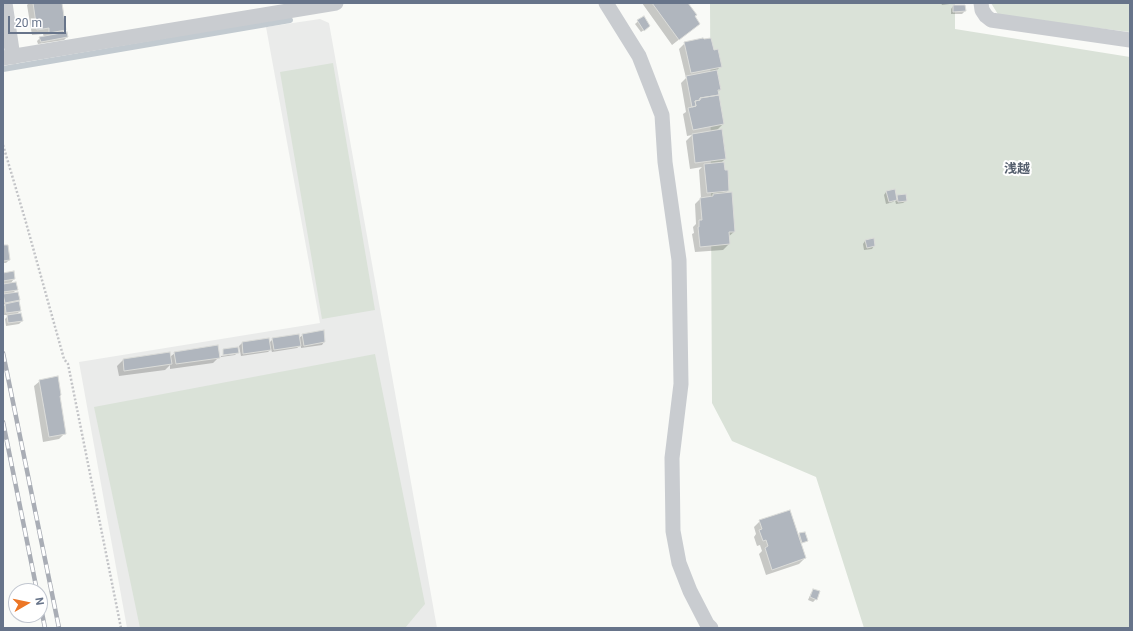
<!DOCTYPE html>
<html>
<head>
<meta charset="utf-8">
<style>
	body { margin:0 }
	#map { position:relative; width:1133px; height:631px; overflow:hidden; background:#f9faf7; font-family:Roboto,sans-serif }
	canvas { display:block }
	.frame { position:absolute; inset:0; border:4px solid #67748a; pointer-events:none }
	.north { position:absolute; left:8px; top:583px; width:40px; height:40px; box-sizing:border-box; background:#fff; border:1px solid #c2c7d0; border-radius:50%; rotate:81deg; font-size:11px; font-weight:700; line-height:16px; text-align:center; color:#67748a }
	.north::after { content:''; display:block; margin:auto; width:14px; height:18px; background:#ec7625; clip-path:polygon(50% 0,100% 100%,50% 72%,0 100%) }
	.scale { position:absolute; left:8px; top:16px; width:58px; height:18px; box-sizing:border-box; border:2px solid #67748a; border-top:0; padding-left:5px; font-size:12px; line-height:14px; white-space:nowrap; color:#67748a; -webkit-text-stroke:3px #fff; paint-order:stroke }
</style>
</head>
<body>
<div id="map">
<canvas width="1133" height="631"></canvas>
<div class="frame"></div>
<div class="north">N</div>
<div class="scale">20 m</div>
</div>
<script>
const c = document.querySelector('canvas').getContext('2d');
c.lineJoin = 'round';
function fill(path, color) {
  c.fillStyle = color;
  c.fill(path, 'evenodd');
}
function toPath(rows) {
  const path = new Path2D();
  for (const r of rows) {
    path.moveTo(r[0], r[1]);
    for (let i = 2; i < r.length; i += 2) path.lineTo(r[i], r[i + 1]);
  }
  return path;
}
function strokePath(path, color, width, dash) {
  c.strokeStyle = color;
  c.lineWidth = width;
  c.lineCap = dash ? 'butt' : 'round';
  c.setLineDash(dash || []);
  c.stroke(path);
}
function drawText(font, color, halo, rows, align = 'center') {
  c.font = font + ' Roboto,"Noto Sans JP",sans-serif';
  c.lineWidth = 4;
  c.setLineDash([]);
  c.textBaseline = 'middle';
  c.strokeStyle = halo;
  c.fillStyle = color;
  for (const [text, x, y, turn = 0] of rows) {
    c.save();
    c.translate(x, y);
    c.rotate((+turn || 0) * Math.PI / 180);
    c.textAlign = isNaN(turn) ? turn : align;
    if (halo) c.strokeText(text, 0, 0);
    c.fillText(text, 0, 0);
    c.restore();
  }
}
const built = toPath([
	[320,19,329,23,437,628,127,628,79,362,320,323,266,27]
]);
const green = toPath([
	[710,3,955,3,955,29,1130,57,1130,628,864,628,816,477,732,441,712,403],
	[991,3,1130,3,1130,32,999,16],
	[333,63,375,310,322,319,280,72],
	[375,354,425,604,405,628,140,628,94,407]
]);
const shadow = toPath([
	[29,3,61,3,65,30,61,34,67,37,64,40,38,44,37,41,40,38,44,37,43,34,32,35,27,5],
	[642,3,686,3,699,24,672,45],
	[941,3,957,3,942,5],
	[953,6,965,11,962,14,951,14,951,9],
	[643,17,647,28,641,32,635,24],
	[685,43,713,51,721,66,716,71,720,90,717,92,723,124,716,131,725,159,721,163,728,190,725,194,734,232,728,237,729,244,723,250,695,252,692,234,694,233,693,227,696,224,695,204,701,198,699,170,702,167,690,169,686,141,692,135,687,136,683,114,686,112,681,83,686,78,679,49],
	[886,192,896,198,898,196,906,201,903,203,896,204,895,200,893,202,886,204,884,195],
	[865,241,874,246,872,249,864,250,863,244],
	[3,246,9,260,6,263,3,263],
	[3,274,14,279,10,284,16,290,13,293,18,300,15,303,20,311,16,315,22,321,19,324,6,326,5,319,9,315,4,315,3,310,3,307,6,304,3,305,3,296,5,294,3,294],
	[303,335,324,342,322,345,301,348,301,345,297,348,272,352,271,349,268,352,241,356,239,346,242,343,269,340,269,343,273,339,299,338],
	[175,353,219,357,213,363,170,369,170,365,165,370,119,376,117,366,123,360,169,354,170,357],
	[236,354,235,355,221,357,221,356],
	[40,381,65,433,59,439,43,442,34,386],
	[760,521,798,537,800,534,806,540,800,544,805,558,799,564,766,575,759,554,762,551,760,545,757,546,754,537,756,534,754,527],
	[814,590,816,599,813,602,808,600,811,593]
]);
const stream = toPath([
	[3,69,290,20]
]);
const building = toPath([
	[33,3,62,3,66,30,49,33,49,28,37,30,33,3],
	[652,3,688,3,697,15,695,16,700,24,679,40,652,3],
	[953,5,965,5,966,11,953,12,953,5],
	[644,16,650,26,644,31,637,20,644,16],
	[67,32,68,37,41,42,39,37,67,32],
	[703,38,704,39,711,38,714,50,718,49,722,67,691,73,684,42,703,38],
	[717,70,721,90,718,90,719,95,700,98,700,100,695,101,696,106,692,107,686,76,717,70],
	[719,95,724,124,693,130,688,108,696,106,695,101,700,100,700,98,719,95],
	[722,129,726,159,695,163,692,134,722,129],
	[724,162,725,170,728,170,729,191,707,193,704,164,724,162],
	[895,189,897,200,889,202,886,191,895,189],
	[732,192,735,232,729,232,730,244,700,247,698,227,699,227,699,220,702,220,700,198,713,196,713,194,732,192],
	[906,194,907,201,898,202,897,195,906,194],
	[874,238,875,246,867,248,865,240,874,238],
	[3,245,8,245,10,260,3,261,3,245],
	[14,271,15,279,3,281,3,273,14,271],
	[16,282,18,290,3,292,3,284,16,282],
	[18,292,20,300,5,303,3,294,18,292],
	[19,301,21,311,6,313,5,304,19,301],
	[21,313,23,321,8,323,7,315,21,313],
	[324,330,325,342,304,346,302,334,324,330],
	[299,334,301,346,274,350,272,338,299,334],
	[269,338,271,350,243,354,242,342,269,338],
	[218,345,220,358,176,364,174,352,218,345],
	[238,347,239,353,223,355,223,349,238,347],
	[170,352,172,364,124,371,123,359,170,352],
	[58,376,61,395,60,396,66,434,49,437,39,380,58,376],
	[790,510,806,558,772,570,765,548,768,546,766,540,763,541,759,530,762,529,759,520,790,510],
	[805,532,808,541,802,543,799,533,805,532],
	[813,589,820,591,817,600,810,597,813,589]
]);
const path = toPath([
	[3,145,25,219,64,359,68,364,121,628]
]);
const street = toPath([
	[5,3,13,57],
	[606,3,639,56,662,115,665,162,679,260,681,384,672,458,673,531,679,563,690,591,707,624,711,628],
	[981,3,982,10,986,16,991,20,1130,40],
	[3,58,336,3]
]);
const rail = toPath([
	[3,353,59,628],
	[3,422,37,591],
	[40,603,45,628]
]);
const quarterNames = [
	["浅越",1017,170]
];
fill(built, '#eaebea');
fill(green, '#dae2d8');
fill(shadow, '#0003');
strokePath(stream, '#c2cad0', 6);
fill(building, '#b0b6be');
strokePath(building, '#dbdcd9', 1);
strokePath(path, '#c3c4c7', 2.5, [2, 2]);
strokePath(street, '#c9ccd0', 15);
strokePath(rail, '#a9adb5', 4.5);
strokePath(rail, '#fff', 3, [9]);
drawText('bold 13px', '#555f6e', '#fff', quarterNames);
</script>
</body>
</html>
